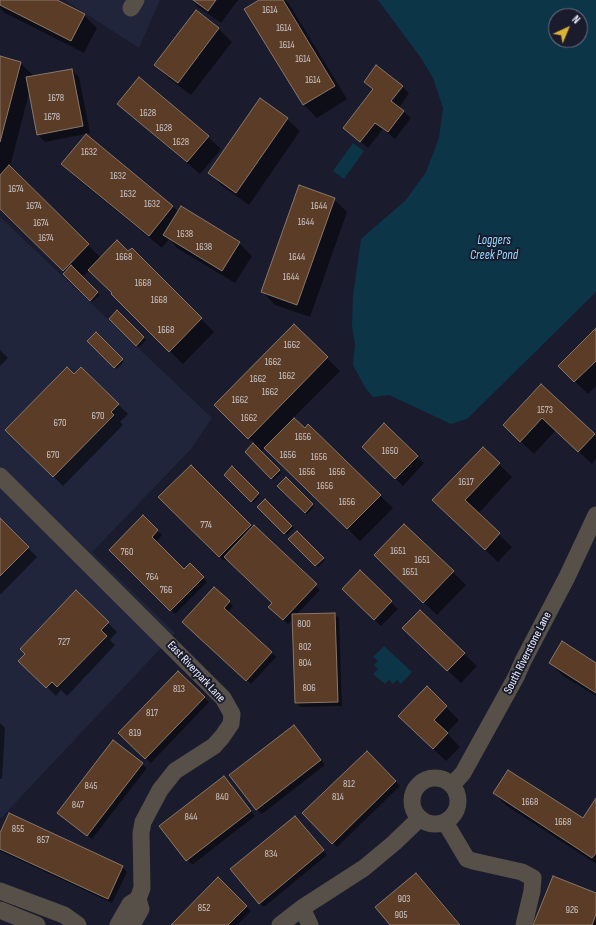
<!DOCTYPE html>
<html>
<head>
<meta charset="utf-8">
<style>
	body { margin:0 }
	#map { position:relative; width:596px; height:925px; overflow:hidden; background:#1a1c2d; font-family:"Sofia Sans Condensed",sans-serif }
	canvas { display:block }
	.north { position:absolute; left:548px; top:8px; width:40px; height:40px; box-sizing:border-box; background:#1a1c2d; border:1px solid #707281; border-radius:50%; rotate:44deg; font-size:11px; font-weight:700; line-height:16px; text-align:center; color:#f0f2fe }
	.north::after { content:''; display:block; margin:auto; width:14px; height:18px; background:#dab334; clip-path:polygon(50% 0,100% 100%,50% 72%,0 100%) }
</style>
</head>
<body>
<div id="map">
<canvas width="596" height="925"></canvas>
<div class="north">N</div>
</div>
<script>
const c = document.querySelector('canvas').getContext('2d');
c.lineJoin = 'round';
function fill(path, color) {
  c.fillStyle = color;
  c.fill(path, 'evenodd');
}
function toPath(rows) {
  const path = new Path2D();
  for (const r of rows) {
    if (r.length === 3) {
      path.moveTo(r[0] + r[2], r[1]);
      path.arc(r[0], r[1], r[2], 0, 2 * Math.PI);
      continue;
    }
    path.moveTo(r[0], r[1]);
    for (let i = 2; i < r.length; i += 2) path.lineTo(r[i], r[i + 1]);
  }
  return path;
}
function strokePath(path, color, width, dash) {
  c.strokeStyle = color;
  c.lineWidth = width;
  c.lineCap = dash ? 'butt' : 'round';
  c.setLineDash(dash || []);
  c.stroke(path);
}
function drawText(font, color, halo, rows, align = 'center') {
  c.font = font + ' "Sofia Sans Condensed",sans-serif';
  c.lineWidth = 4;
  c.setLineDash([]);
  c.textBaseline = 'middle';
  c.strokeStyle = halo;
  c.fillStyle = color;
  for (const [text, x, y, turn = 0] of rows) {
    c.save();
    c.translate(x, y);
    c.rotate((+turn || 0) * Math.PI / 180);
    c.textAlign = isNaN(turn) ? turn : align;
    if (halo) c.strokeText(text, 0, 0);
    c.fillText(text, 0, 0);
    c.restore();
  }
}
const built = toPath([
	[65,0,160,0,139,48],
	[0,217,212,418,191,449,92,552,175,633,0,819]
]);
const water = toPath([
	[378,0,596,0,596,292,467,419,451,424,389,395,373,397,366,389,353,365,355,344,352,326,353,296,361,239,406,200,426,172,439,138,443,108,433,78,421,58],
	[556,16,580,16,580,40,556,40],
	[353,143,364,151,344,179,333,171],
	[384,646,412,672,401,684,397,680,393,684,389,680,385,684,373,674,378,669,374,665,378,661,373,657]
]);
const shadow = toPath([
	[0,0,55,0,84,15,97,28,84,53,5,13,0,8],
	[192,0,238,0,221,23,197,6],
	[261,0,285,0,289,4,347,99,317,118,304,105,246,9],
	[196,12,219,29,232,42,191,95,168,78,156,65],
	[0,57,20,63,33,75,33,77,72,70,79,77,90,133,45,142,38,135,30,89,10,167,101,258,128,253,132,249,214,332,183,364,112,294,113,293,90,270,82,277,100,295,92,302,64,274,65,273,0,208],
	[365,82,402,86,409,93,399,108,411,118,395,139,383,129,368,148,344,128,373,90],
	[119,104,208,137,221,149,200,174,131,116],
	[287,119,300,131,249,205,222,186,210,173],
	[62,164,172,206,179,212,239,243,252,256,235,283,177,248,169,239,162,248,75,177],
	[334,199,347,212,310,317,275,305,263,292],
	[117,312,146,340,139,347,110,319],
	[294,325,340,371,293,418,305,430,308,426,393,508,360,541,265,448,260,452,281,473,274,480,246,452,254,443,216,405],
	[596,330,596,386,588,394,559,366],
	[96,334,124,362,117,369,89,341],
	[0,350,8,358,0,366],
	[81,368,128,414,120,422,123,425,63,486,7,430],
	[541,385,596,437,596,459,592,464,556,430,534,454,517,438],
	[384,425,424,463,403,486,363,447],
	[483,448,512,477,478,514,512,547,498,562,446,513],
	[191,466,253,528,254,527,320,590,296,615,334,614,339,618,342,706,301,707,296,703,293,619,288,624,270,607,273,603,227,558,224,561,160,497],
	[232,468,260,496,253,503,225,475],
	[286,479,314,507,307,514,279,486],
	[265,500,294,528,287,535,258,507],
	[143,517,162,535,156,542,184,570,190,564,207,582,175,614,110,550],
	[0,520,37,557,1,594,0,593],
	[297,532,325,560,318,567,290,539],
	[388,568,453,572,466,585,437,615],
	[360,572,398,609,381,626,343,589],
	[76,592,117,632,110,640,115,645,67,696,61,690,56,696,20,661],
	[229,602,233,606,228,613,276,657,251,684,187,626],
	[416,640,464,654,477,666,461,683],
	[550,663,596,664,596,696,563,676],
	[178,672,209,702,151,763,119,733],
	[427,688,459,720,447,733,460,747,446,761,412,729],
	[0,723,5,728,2,779,0,779],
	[298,731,325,765,262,814,257,809],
	[367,752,400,786,337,847,304,813],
	[142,764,147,768,92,839,63,817],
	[228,782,255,816,192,865,161,827],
	[494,793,583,820,596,800,596,864,507,806],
	[300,822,327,855,264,907,259,903],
	[0,835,122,867,127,872,112,903,0,851],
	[416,874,429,887,461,925,391,925],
	[218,878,251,911,237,925,172,925],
	[596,894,596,925,534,925]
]);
const building = toPath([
	[0,0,57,0,85,14,71,41,0,5,0,0],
	[193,0,216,0,208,11,193,0],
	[259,0,283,0,335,86,303,105,244,9,259,0],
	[196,10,219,28,178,83,154,65,196,10],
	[0,56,21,62,0,142,0,56],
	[376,65,403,86,391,101,404,111,388,132,375,123,360,142,343,128,373,89,364,82,376,65],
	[72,69,83,126,37,135,26,77,72,69],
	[139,77,209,136,187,162,117,104,139,77],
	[260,98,288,118,236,193,208,173,260,98],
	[86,134,173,206,149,236,61,164,86,134],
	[9,165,89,244,63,271,0,209,0,175,9,165],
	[299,185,335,198,297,305,261,292,299,185],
	[181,206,240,242,222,271,163,235,181,206],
	[117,240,128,251,132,248,202,318,169,352,111,294,112,293,88,270,117,240],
	[71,265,98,292,90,301,63,274,71,265],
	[117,310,144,337,136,346,109,319,117,310],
	[294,324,328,357,248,439,214,405,294,324],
	[596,328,596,361,574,382,558,366,596,328],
	[96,332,123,359,114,368,87,341,96,332],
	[67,367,74,374,81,367,119,404,111,412,114,415,53,477,5,430,67,367],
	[541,384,595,434,578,452,542,418,520,442,503,425,541,384],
	[294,418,305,428,308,424,381,495,347,529,264,448,294,418],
	[384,423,418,456,395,479,362,447,384,423],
	[253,443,280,470,271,479,245,452,253,443],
	[483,447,500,463,465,500,500,533,485,550,432,500,483,447],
	[191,465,251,525,219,557,158,497,191,465],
	[232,466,259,493,251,502,224,475,232,466],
	[286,477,313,504,305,513,277,486,286,477],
	[265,499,292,526,284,534,257,507,265,499],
	[143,515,158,530,152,537,184,569,190,563,204,577,170,611,109,550,143,515],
	[0,518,29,547,0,576,0,518],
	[404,524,454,571,423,603,374,555,404,524],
	[254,525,317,584,283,620,268,607,272,603,224,557,254,525],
	[297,531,324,558,315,566,288,539,297,531],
	[360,570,392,601,374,620,342,589,360,570],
	[214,587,230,601,224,608,272,652,246,681,182,622,214,587],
	[76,590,109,622,101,630,107,636,57,687,52,682,46,688,18,661,25,654,20,649,76,590],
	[420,610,465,653,447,671,402,628,420,610],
	[335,613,338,702,295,703,292,614,335,613],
	[562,641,596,663,596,693,549,663,562,641],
	[178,671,205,697,145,759,118,733,178,671],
	[427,686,447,706,434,720,448,733,433,749,398,716,427,686],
	[294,725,321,760,256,810,229,775,294,725],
	[113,740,143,763,87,836,57,813,113,740],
	[367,751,396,781,332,844,302,813,367,751],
	[508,770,583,818,596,798,596,853,592,858,493,793,508,770],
	[224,776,251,811,186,861,159,826,224,776],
	[9,813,123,866,108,899,0,849,0,833,9,813],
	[295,816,324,850,259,904,230,869,295,816],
	[416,873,460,925,390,925,375,907,416,873],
	[553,876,596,893,596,914,592,925,533,925,553,876],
	[218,877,247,906,228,925,171,925,218,877]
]);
const minor = toPath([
	[131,8,136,0],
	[0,476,223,698,232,714,231,724,222,737,214,746,175,771,160,790,143,822,141,833,142,888,138,899],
	[435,801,23],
	[452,785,463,773,516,677,523,661,567,577,596,515],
	[445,822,467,859,473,861,522,872,533,878,532,891,524,925],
	[0,891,64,915,78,925],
	[302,908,310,925],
	[0,910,37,925],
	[118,925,130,904,138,899,141,909,132,925],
	[280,925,302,908,364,868,394,843,419,819]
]);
const numberNames = [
	["1614",270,10],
	["1614",284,28],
	["1614",287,45],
	["1614",303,59],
	["1614",313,80],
	["1678",56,98],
	["1628",148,113],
	["1678",52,117],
	["1628",164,128],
	["1628",181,142],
	["1632",89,152],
	["1632",118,176],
	["1674",16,189],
	["1632",128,194],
	["1632",152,204],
	["1674",34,206],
	["1644",319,206],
	["1644",306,222],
	["1674",41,223],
	["1638",185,234],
	["1674",46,238],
	["1638",204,247],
	["1668",124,257],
	["1644",297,257],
	["1644",291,277],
	["1668",143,283],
	["1668",159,300],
	["1668",166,330],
	["1662",292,345],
	["1662",273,362],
	["1662",287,376],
	["1662",258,379],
	["1662",270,392],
	["1662",240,400],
	["1573",545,410],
	["670",98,416],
	["1662",249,418],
	["670",60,423],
	["1656",303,437],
	["1650",390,451],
	["670",53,455],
	["1656",288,455],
	["1656",319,457],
	["1656",307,472],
	["1656",337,472],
	["1617",466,482],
	["1656",325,486],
	["1656",347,502],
	["774",206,525],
	["1651",398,551],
	["760",127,552],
	["1651",422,560],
	["1651",410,572],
	["764",152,577],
	["766",166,590],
	["800",304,624],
	["727",64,642],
	["802",305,647],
	["804",305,663],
	["806",309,688],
	["813",179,689],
	["817",152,713],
	["819",135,733],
	["812",349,784],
	["845",91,786],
	["840",222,797],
	["814",338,797],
	["1668",530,802],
	["847",78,805],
	["844",191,817],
	["1668",563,822],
	["855",18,829],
	["857",43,840],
	["834",271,854],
	["903",404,899],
	["852",204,908],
	["926",572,910],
	["905",401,915]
];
const streetNames = [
	["South Riverstone Lane",528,653,-63],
	["East Riverpark Lane",196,672,47]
];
const waterNames = [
	["Loggers",494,241],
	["Creek Pond",494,256]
];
fill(built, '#21253b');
fill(water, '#0c3547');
fill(shadow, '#0007');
fill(building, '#5b3d27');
strokePath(building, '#8a7769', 1);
strokePath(minor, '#565049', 17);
drawText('10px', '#cbc5c8', null, numberNames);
drawText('12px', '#f0f2fe', '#1a1c2d', streetNames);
drawText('italic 13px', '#97dcff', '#1a1c2d', waterNames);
</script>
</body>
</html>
